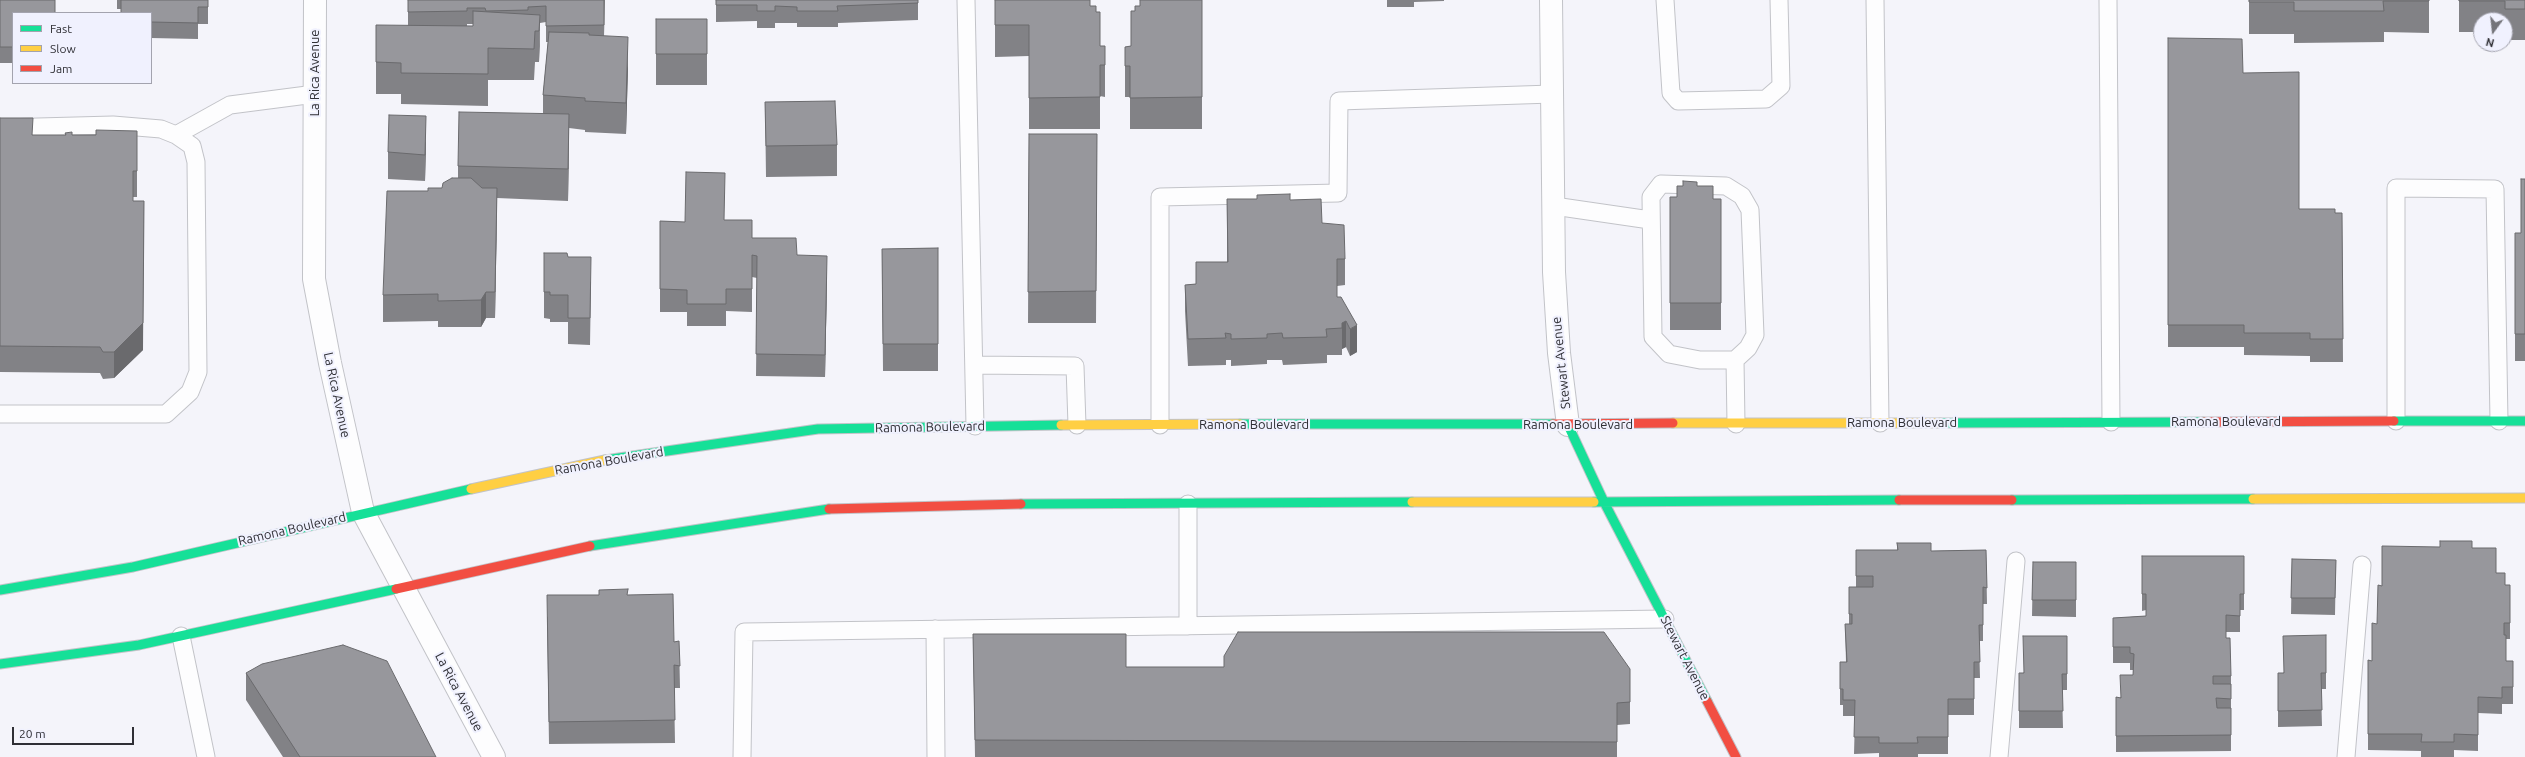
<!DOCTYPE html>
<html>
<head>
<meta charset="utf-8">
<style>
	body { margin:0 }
	#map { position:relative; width:2525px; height:757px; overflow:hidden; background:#f4f4fa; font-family:Ubuntu,sans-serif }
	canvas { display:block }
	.legend { position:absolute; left:12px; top:12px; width:140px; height:72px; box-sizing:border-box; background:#f0f1fe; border:1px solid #a3a3ae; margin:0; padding:5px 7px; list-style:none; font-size:12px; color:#2f2f35 }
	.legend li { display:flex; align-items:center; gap:8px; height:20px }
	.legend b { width:20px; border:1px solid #a3a3ae }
	.north { position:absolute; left:2473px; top:12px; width:40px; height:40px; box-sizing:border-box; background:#f0f1fe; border:1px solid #a3a3ae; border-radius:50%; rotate:195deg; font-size:11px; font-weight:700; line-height:16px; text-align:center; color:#2f2f35 }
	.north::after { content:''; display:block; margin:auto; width:14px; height:18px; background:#74747a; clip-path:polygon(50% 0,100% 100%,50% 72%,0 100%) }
	.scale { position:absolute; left:12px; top:727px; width:122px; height:18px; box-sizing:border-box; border:2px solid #2f2f35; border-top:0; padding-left:5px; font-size:12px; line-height:14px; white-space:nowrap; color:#2f2f35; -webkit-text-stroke:3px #f0f1fe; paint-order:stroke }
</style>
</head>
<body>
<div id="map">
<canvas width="2525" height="757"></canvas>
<ul class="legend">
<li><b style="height:5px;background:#16e098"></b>Fast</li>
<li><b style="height:5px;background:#ffcf43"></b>Slow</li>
<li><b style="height:5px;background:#f24e42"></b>Jam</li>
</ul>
<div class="north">N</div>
<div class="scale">20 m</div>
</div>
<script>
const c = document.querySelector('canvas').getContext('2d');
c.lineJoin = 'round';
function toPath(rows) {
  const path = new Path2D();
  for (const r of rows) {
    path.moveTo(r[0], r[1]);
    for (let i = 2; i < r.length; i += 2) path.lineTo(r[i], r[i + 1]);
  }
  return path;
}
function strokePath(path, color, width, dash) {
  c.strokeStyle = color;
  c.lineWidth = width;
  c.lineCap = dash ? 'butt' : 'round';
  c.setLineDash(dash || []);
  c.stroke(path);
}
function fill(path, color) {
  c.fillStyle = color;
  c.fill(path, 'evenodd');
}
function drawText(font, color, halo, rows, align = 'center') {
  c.font = font + ' Ubuntu,sans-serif';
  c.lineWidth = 4;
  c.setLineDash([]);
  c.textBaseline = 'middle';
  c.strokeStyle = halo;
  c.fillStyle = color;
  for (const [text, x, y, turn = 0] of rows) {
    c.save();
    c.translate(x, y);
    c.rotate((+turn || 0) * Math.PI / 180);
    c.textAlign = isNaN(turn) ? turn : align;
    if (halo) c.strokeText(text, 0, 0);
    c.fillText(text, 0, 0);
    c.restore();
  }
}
const lane = toPath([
	[966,0,975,426],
	[1665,0,1671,93,1678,101,1766,99,1781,86,1779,0],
	[1875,0,1880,423],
	[2108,0,2111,422],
	[0,128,113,125,161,129,176,135,192,146,196,162,198,372,190,392,166,414,0,414],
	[176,135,230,105,315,94],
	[1661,184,1726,186,1742,196,1750,210,1755,335,1748,348,1735,360,1700,360,1669,354,1653,337,1651,197,1661,184],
	[1554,206,1650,220],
	[1735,360,1736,424],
	[974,365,1075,366,1077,425],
	[2396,421,2396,188,2495,189,2499,421],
	[1160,425,1160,197,1338,193,1339,101,1552,94],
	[1188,626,1188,504],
	[935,629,936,757],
	[181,636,206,757],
	[742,757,744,632,1665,619],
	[1999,757,2016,561],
	[2346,757,2362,565]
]);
const street = toPath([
	[315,0,314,279,330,363,363,512,494,757],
	[1551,0,1554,272,1559,353,1568,425]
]);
const fast = toPath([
	[2394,421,2525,421],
	[1940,423,2203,422],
	[1240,424,1553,424],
	[1568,425,1604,502,1707,701],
	[605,460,818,429,1061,425],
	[2012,500,2253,499],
	[1594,502,1899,500],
	[1021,504,1412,502],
	[590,546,829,509],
	[0,590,133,567,471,489],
	[0,664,139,645,396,589]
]);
const slow = toPath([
	[1673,423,1940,423],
	[1061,425,1240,424],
	[471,489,605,460],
	[2253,499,2525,498],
	[1412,502,1594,502]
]);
const jam = toPath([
	[2203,422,2394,421],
	[1553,424,1673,423],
	[1899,500,2012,500],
	[829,509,1021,504],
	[396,589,590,546],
	[1707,701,1736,757]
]);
const wall = toPath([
	[0,0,13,13,13,63,0,63],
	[117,0,208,0,208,24,198,24,198,39,151,38,151,13,121,9,117,9],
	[408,0,605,0,604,36,628,68,626,134,585,132,585,130,569,128,568,201,497,198,495,318,486,318,481,327,438,327,438,321,383,322,383,295,428,191,442,188,458,178,458,166,543,114,543,95,548,42,546,42,546,22,540,23,539,62,535,62,534,80,488,80,488,106,401,104,401,94,376,94,376,62,408,25],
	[467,24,473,24,473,26,467,26],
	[716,0,918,0,918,20,838,23,838,27,797,27,797,23,775,23,775,28,757,28,757,21,716,22],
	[995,0,1090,0,1090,6,1096,12,1100,46,1105,46,1105,97,1100,96,1100,129,1029,129,1029,56,995,57],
	[1202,0,1202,129,1130,129,1130,97,1125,97,1125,47,1131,46,1135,11],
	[1387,0,1444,0,1444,1,1414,2,1414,7,1387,7],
	[2249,0,2429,0,2429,33,2384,32,2384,42,2294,43,2294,34,2249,34],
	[2459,0,2525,0,2525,40,2505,40,2505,20,2481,20,2481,32,2459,32],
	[656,19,707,19,707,85,656,85],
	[2168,38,2243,73,2299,209,2335,213,2342,213,2343,362,2310,362,2310,356,2244,355,2244,347,2168,347],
	[765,102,837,145,837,176,766,177],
	[0,118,33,135,65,135,65,133,72,135,96,135,137,131,137,197,133,197,133,201,143,350,114,378,103,379,100,373,0,372],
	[1029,134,1097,134,1096,323,1028,323],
	[426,142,425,181,388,179,388,152],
	[2525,179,2525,361,2515,361,2515,233,2521,233],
	[1697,186,1713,199,1721,199,1721,330,1670,330,1670,197,1677,197],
	[1227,199,1290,200,1322,223,1345,259,1345,285,1337,286,1337,297,1341,297,1357,352,1350,356,1346,347,1342,349,1342,355,1327,355,1327,363,1283,365,1282,360,1267,360,1267,364,1231,366,1231,360,1226,360,1226,365,1188,366,1185,311,1185,285,1196,284,1227,262],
	[725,220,752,238,797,255,827,278,825,377,756,376,757,278,752,277,752,312,726,311,726,326,687,326,687,312,660,312,660,221,685,222],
	[938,248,938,371,883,371,882,249],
	[544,253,568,257,591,283,590,345,568,344,568,322,550,322,550,319,544,318],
	[1897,543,1931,551,1986,550,1987,604,1983,604,1983,641,1979,641,1980,678,1974,678,1974,715,1948,715,1948,754,1918,754,1918,757,1879,757,1879,753,1854,754,1855,716,1843,716,1843,705,1840,705,1840,662,1846,662,1845,624,1849,624,1849,587,1856,587,1856,550,1897,550],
	[2440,547,2472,548,2496,573,2505,585,2510,585,2510,639,2506,639,2506,661,2513,661,2513,704,2502,704,2502,714,2478,713,2478,751,2454,750,2454,757,2421,757,2421,751,2368,750,2368,660,2372,661,2382,586],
	[2142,556,2244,556,2244,610,2240,610,2240,632,2226,632,2226,638,2231,676,2231,751,2116,752,2116,697,2120,698,2133,675,2133,670,2130,670,2130,663,2113,663,2113,618,2146,616,2146,610,2142,611],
	[2292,559,2336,560,2335,615,2291,614],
	[2033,562,2076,562,2076,617,2032,616],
	[628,595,674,642,679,641,680,688,674,688,675,743,549,744,547,617],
	[973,634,1126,667,1630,669,1630,724,1617,725,1617,757,975,757],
	[2326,635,2326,689,2321,689,2322,726,2278,727,2278,673,2283,673],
	[2067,636,2067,690,2062,690,2063,728,2019,728,2019,673,2023,673],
	[246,673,436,757,283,757,246,700]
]);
const shadedWall = toPath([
	[540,15,540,46,539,62],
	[628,37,628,68,626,134,626,103],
	[569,114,569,146,568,201,568,169],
	[426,116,426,142,425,181,425,155],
	[497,188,497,215,495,318,495,292],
	[144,201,143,350,114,378,114,352],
	[827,256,827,278,825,377,825,355],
	[486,292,486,318,481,327,481,300],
	[1346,321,1346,347,1342,349,1342,323],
	[1357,325,1357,352,1350,356,1350,329]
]);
const building = toPath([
	[0,0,55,0,55,13,13,13,13,47,0,47,0,0],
	[121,0,208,0,208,7,198,7,198,23,151,22,151,13,121,13,121,0],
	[408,0,604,0,604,25,546,26,546,6,528,7,528,10,486,11,485,8,467,8,467,11,408,12,408,0],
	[716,0,918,0,918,3,837,6,838,11,797,11,797,7,775,6,775,11,757,11,757,5,716,5,716,0],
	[995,0,1090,0,1090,6,1096,6,1096,12,1100,12,1100,46,1105,46,1105,65,1100,65,1100,97,1029,98,1029,25,995,25,995,0],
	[1140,0,1202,0,1202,97,1130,98,1130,66,1125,66,1125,47,1131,46,1131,11,1135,11,1135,6,1140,6,1140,0],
	[2249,0,2429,0,2429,1,2383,1,2384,11,2294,11,2294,2,2249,2,2249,0],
	[2459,0,2525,0,2525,9,2505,9,2505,1,2459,1,2459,0],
	[473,11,540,15,539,31,535,31,534,49,488,48,488,74,401,73,401,63,376,62,376,25,473,26,473,11],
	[656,19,707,19,707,54,656,54,656,19],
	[549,32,589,33,589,35,628,37,626,103,585,101,585,98,543,95,549,32],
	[2168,38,2242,39,2243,73,2299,72,2299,209,2335,209,2335,213,2342,213,2343,339,2310,339,2310,333,2244,333,2244,325,2168,325,2168,38],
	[835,101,837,145,766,146,765,102,835,101],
	[459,112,569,114,568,169,458,166,459,112],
	[389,115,426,116,425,155,388,152,389,115],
	[0,118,33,118,32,135,66,135,65,133,72,132,72,135,96,135,96,130,137,131,137,171,133,171,133,201,144,201,143,323,114,352,103,352,100,347,0,346,0,118],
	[1029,134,1097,134,1096,291,1028,292,1029,134],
	[686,172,725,173,724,220,752,220,752,238,796,238,797,255,827,256,825,355,756,354,757,256,752,255,752,289,726,289,726,304,687,304,687,290,660,289,660,221,685,222,686,172],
	[452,178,471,178,482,188,497,188,495,292,486,292,481,300,438,301,438,294,383,295,387,191,428,191,428,188,442,188,443,183,452,178],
	[2521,179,2525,179,2525,334,2515,334,2515,233,2521,233,2521,179],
	[1683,181,1697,182,1697,186,1713,186,1713,199,1721,199,1721,303,1670,303,1670,197,1677,197,1677,186,1683,186,1683,181],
	[1290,194,1290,200,1321,199,1322,223,1344,225,1345,259,1337,259,1337,297,1341,297,1357,325,1350,329,1346,321,1342,323,1342,328,1326,329,1327,337,1283,338,1282,333,1267,334,1267,338,1231,339,1231,334,1225,333,1226,338,1188,339,1185,285,1196,284,1196,262,1228,262,1227,199,1257,199,1257,195,1290,194],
	[938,248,938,344,883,344,882,249,938,248],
	[544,253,567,253,568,257,591,257,590,318,568,318,568,295,550,295,550,292,544,292,544,253],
	[2440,541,2472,541,2472,548,2496,548,2496,573,2505,573,2505,585,2510,585,2510,623,2504,623,2504,635,2506,635,2506,661,2513,661,2513,687,2502,687,2502,698,2478,697,2478,735,2454,734,2454,742,2421,742,2422,734,2368,734,2368,660,2372,661,2372,623,2377,624,2378,585,2382,586,2382,546,2440,547,2440,541],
	[1897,543,1931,543,1931,551,1986,550,1987,588,1983,587,1983,625,1979,625,1980,662,1974,662,1974,699,1948,699,1948,737,1917,737,1918,743,1879,743,1879,737,1854,737,1855,700,1843,700,1843,689,1840,689,1840,662,1847,662,1845,624,1852,624,1852,614,1849,614,1849,587,1873,587,1873,576,1856,576,1856,550,1898,550,1897,543],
	[2142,556,2244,556,2244,594,2240,594,2240,616,2226,615,2226,638,2230,638,2231,676,2213,676,2213,684,2231,684,2231,699,2216,698,2217,708,2231,708,2231,735,2116,736,2116,697,2121,698,2120,675,2133,675,2134,654,2130,653,2130,647,2113,647,2113,618,2146,616,2146,594,2142,594,2142,556],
	[2292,559,2336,560,2335,598,2291,598,2292,559],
	[2033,562,2076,562,2076,600,2032,600,2033,562],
	[628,589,627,595,673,594,674,642,679,641,680,666,674,665,675,720,549,722,547,595,599,595,599,590,628,589],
	[1238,632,1604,632,1630,669,1630,702,1617,703,1617,742,975,740,973,634,1126,634,1126,667,1224,667,1224,656,1238,632],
	[2326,635,2326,673,2321,673,2322,710,2278,711,2278,673,2284,673,2283,636,2326,635],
	[2023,636,2067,636,2067,674,2062,674,2063,711,2019,711,2019,673,2024,673,2023,636],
	[343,645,387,661,436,757,300,757,246,673,262,664,343,645]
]);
const streetNames = [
	["La Rica Avenue",315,73,-90],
	["Stewart Avenue",1561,363,-96],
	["La Rica Avenue",337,395,78],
	["Ramona Boulevard",2226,422],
	["Ramona Boulevard",1902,423],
	["Ramona Boulevard",1254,425],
	["Ramona Boulevard",1578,425],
	["Ramona Boulevard",930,427,-1],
	["Ramona Boulevard",609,461,-10],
	["Ramona Boulevard",292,529,-13],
	["Stewart Avenue",1685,658,63],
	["La Rica Avenue",459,692,62]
];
strokePath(lane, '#c2c3c8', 19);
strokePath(street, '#c2c3c8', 24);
strokePath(fast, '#c2c3c8', 11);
strokePath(slow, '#c2c3c8', 11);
strokePath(jam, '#c2c3c8', 11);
strokePath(lane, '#fdfdfe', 17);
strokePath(street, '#fdfdfe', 22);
strokePath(fast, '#16e098', 9);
strokePath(slow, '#ffcf43', 9);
strokePath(jam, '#f24e42', 9);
fill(wall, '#828286');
fill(shadedWall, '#6a6a6d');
fill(building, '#97979c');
strokePath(building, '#6a6a6d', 1);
drawText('13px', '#2f2f35', '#f0f1fe', streetNames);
</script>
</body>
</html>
